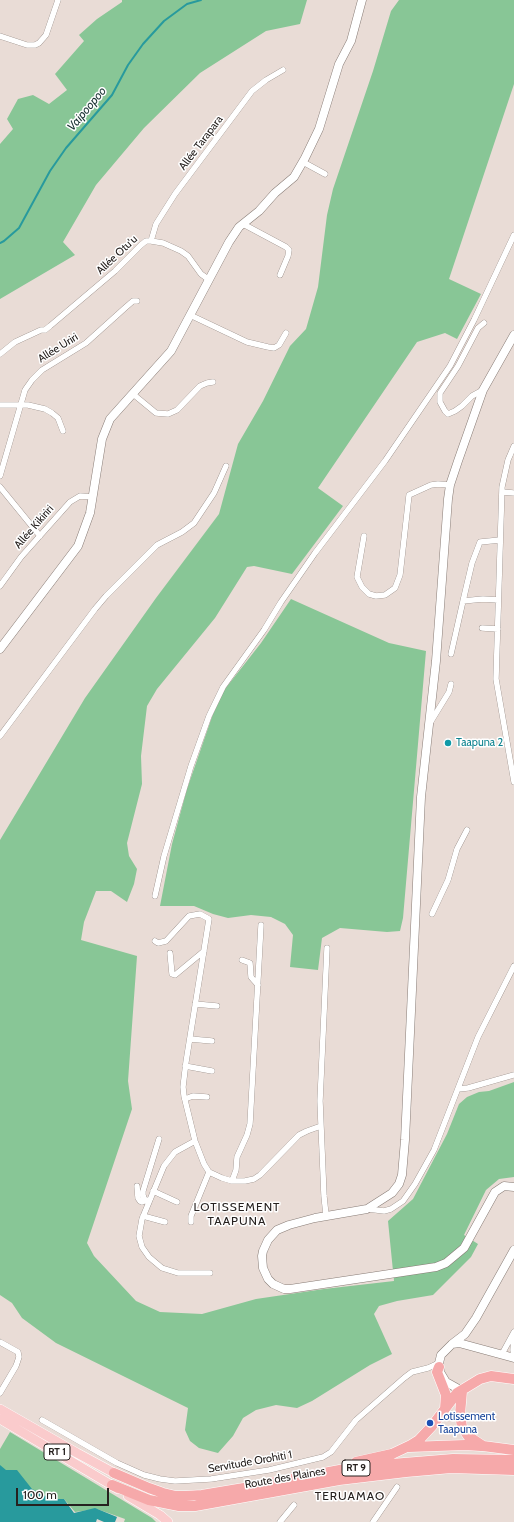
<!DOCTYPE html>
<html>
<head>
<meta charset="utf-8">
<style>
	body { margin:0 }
	#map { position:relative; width:514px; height:1522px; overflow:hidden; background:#e9dcd6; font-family:Cabin,sans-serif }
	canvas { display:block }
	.scale { position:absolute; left:16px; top:1488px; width:93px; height:18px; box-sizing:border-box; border:2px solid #26211f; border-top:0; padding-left:5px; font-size:12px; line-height:14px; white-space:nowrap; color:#26211f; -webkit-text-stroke:3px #fff; paint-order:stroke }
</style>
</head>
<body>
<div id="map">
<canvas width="514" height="1522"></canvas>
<div class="scale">100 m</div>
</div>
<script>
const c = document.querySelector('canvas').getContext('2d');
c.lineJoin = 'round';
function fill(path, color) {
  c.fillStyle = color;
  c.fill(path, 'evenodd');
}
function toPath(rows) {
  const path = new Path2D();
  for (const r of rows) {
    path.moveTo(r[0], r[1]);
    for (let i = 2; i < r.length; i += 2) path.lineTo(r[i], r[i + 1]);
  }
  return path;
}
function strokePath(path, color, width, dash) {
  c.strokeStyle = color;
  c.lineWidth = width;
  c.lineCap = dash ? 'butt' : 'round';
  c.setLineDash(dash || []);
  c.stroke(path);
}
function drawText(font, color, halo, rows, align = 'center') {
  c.font = font + ' Cabin,sans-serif';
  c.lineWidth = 3;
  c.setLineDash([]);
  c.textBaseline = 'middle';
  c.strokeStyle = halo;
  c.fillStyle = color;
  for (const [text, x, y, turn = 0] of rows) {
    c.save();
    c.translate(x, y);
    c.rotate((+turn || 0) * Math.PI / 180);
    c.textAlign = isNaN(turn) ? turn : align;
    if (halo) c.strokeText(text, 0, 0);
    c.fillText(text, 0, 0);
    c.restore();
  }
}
const green = toPath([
	[122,0,307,0,300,24,266,31,200,73,144,128,96,185,63,242,75,255,0,299,0,144,13,129,7,119,18,99,33,95,49,104,67,90,55,74,84,41,79,35,97,19,122,2],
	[399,0,514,0,514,84,449,279,481,294,457,339,445,333,417,342,318,488,343,506,292,574,254,566,247,567,215,618,157,689,147,706,141,756,142,784,127,843,129,856,137,869,134,884,127,902,111,891,96,891,84,922,81,940,137,956,128,1081,132,1109,87,1243,94,1256,136,1301,160,1312,202,1314,256,1299,324,1289,394,1281,388,1221,413,1199,447,1134,459,1104,467,1097,479,1092,489,1091,514,1082,514,1177,499,1179,486,1190,464,1235,478,1244,471,1257,433,1295,397,1301,379,1306,374,1314,392,1354,370,1365,312,1401,297,1408,276,1405,256,1410,243,1418,233,1436,218,1453,199,1448,190,1441,185,1430,188,1408,56,1343,22,1318,12,1303,0,1295,0,840,85,698,156,598,219,514,238,444,263,401,290,346,306,329,318,287,327,215,333,189,373,71,391,11],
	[291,599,389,643,426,651,403,918,400,931,387,932,340,928,322,938,318,970,290,967,293,935,285,924,271,917,251,915,228,918,213,914,194,906,160,906,172,844,187,789,213,714,225,689,261,643],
	[10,1432,152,1518,156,1522,124,1522,125,1519,97,1509,75,1512,64,1499,50,1500,0,1474,0,1449]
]);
const water = toPath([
	[0,1465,6,1470,17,1470,32,1489,51,1499,64,1499,74,1513,95,1508,117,1517,115,1522,104,1522,97,1519,96,1522,0,1522]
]);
const stream = toPath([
	[0,243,4,241,19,228,50,171,66,148,112,95,128,65,143,44,164,21,187,4,201,0]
]);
const street = toPath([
	[0,36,27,45,35,45,39,43,46,35,58,0],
	[303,162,325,174],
	[243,224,286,247,289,250,288,256,280,275],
	[151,241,156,224,175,194,252,91,266,80,283,70],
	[190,315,247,342,268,347,274,348,279,345,286,333],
	[0,354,15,342,41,330,45,330,50,326,115,271,141,245,146,241,151,241,163,243,181,251,188,256,201,274,208,279],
	[483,390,472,396,462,406,455,411,448,414,445,411,440,402,440,393,458,366,478,328,484,323],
	[133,394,156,413,168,414,177,410,200,386,207,383,213,382],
	[0,405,28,405,45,409,52,413,58,418,63,431],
	[514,446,508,460,502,487,496,679,514,782],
	[0,476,25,390,32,380,42,370,86,343,126,307,133,301,137,301],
	[0,487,40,536],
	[502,492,514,493],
	[364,536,357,577,362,587,369,594,376,596,385,595,395,588,400,575,409,495,431,485,438,484,450,485],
	[0,586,21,557,70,502,80,496,93,497],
	[463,601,472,563,480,542,500,540],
	[482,628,498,629],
	[451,654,463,601,483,599,498,600],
	[430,723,449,692,451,684],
	[0,736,95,609,106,596,157,545,182,532,194,523,214,493,226,466],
	[155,896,164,856,191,766,209,716,223,687,264,630,281,602,315,553,385,461,450,366,474,320,514,235],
	[432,914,448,880,457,849,467,830],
	[155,941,158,943,166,941,189,916,200,914,209,919,186,1062,183,1087,184,1096,195,1141,204,1164,209,1172,222,1178,232,1181,245,1181,254,1179,260,1175,299,1135,307,1131,321,1126],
	[170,953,172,974,175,975,204,951],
	[242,960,250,963,251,977,258,985],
	[195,1004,217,1006],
	[190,1039,212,1041],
	[185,1066,212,1071],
	[458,1089,468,1088,514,1075],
	[185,1099,193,1096,207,1097],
	[195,1141,175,1152,164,1166,142,1219,139,1236,142,1247,149,1257,162,1268,178,1273,210,1273],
	[232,1181,236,1170,237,1157,247,1135,250,1124,261,925],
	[137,1186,138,1198,140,1201,142,1202,147,1200],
	[153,1191,177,1202],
	[145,1201,143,1195,143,1191,159,1139],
	[368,1209,384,1211,391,1209,403,1201,415,1184,434,1150,478,1037,514,966],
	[326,1215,324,1196,320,1101,327,948],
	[143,1216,165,1222],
	[191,1222,191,1216,209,1172],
	[514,1336,513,1350,514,1356],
	[0,1342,18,1352,19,1357,16,1366,0,1393],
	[502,1354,514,1332],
	[42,1420,117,1463,144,1475,160,1479,175,1481,211,1479,269,1470,323,1457,331,1452,356,1420,404,1378,412,1372,428,1368,439,1363],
	[280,1522,294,1505],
	[373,1522,397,1487]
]);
const secondary = toPath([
	[514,335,483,390,458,461,450,485,448,499,436,661,421,797,405,1140,402,1175,399,1184,392,1193,367,1209,315,1218,289,1225,277,1230,268,1240,263,1251,262,1256,263,1268,268,1279,273,1284,284,1289,290,1289,436,1267,446,1263,464,1248,495,1192,504,1186,514,1187],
	[0,649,78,546,90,513,102,439,110,419,171,351,229,242,239,227,259,211,275,193,294,177,305,158,319,129,339,64,351,41,362,0],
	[452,1344,465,1334,476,1318,514,1250],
	[462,1391,446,1382,440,1372,439,1363,441,1355,452,1344,459,1343,514,1358]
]);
const primary = toPath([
	[0,1409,77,1453,114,1473],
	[0,1419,118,1489],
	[128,1496,160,1515,168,1522]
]);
const highway = toPath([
	[439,1367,437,1372,446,1395,445,1409],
	[462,1391,460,1414,462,1427,468,1436,483,1446,514,1450],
	[409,1447,465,1445,481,1446],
	[356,1462,392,1454,411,1445,419,1440,432,1426,457,1393,480,1379,491,1376,514,1379],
	[114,1473,149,1488,163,1493,176,1496,186,1496,202,1495,250,1487,345,1469,392,1464,453,1459,514,1460],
	[112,1485,149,1500,179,1506,195,1506,339,1480,406,1472,451,1468,514,1470]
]);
const markers = [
	[448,743,4,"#0f9aa8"],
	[430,1423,4,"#1a4fb4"]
];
const shields = [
	[57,1452,26],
	[356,1468,28]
];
const shieldNames = [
	["RT 1",57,1452],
	["RT 9",356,1468]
];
const streetNames = [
	["Allée Tarapara",201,143,-53],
	["Allée Otu'u",117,255,-43],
	["Allée Uriri",58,348,-32],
	["Allée Kikiriri",34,527,-49],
	["Servitude Orohiti 1",250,1462,-10],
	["Route des Plaines",285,1478,-10]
];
const cultureNames = [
	["Taapuna 2",456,743]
];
const transitNames = [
	["Lotissement",438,1417],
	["Taapuna",438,1430]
];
const waterNames = [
	["Vaipoopoo",87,109,-50]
];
const neighbourhoodNames = [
	["LOTISSEMENT",237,1207],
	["TAAPUNA",237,1221],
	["TERUAMAO",350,1496]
];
fill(green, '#88c696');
fill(water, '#289a9d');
strokePath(stream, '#289a9d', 2);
strokePath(street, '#887c76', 6);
strokePath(secondary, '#887c76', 9);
strokePath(primary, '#fff', 10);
strokePath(highway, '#fff', 11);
strokePath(street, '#fff', 5.5);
strokePath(secondary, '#fff', 8);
strokePath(primary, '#facbcc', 9);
strokePath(highway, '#f6a9aa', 10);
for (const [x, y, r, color] of markers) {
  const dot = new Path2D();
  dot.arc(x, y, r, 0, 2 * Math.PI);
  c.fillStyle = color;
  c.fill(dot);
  strokePath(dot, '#fff', 1.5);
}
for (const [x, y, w] of shields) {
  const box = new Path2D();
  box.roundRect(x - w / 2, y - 8, w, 16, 3);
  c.fillStyle = '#fff';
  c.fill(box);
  strokePath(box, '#26211f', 1);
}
drawText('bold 10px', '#26211f', null, shieldNames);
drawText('11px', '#26211f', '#fff', streetNames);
drawText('11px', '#0d838f', '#fff', cultureNames, 'left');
drawText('11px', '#164399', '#fff', transitNames, 'left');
drawText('italic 12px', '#1a3233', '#fff', waterNames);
c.letterSpacing = '1px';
drawText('12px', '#26211f', '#fff', neighbourhoodNames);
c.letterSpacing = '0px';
</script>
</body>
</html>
